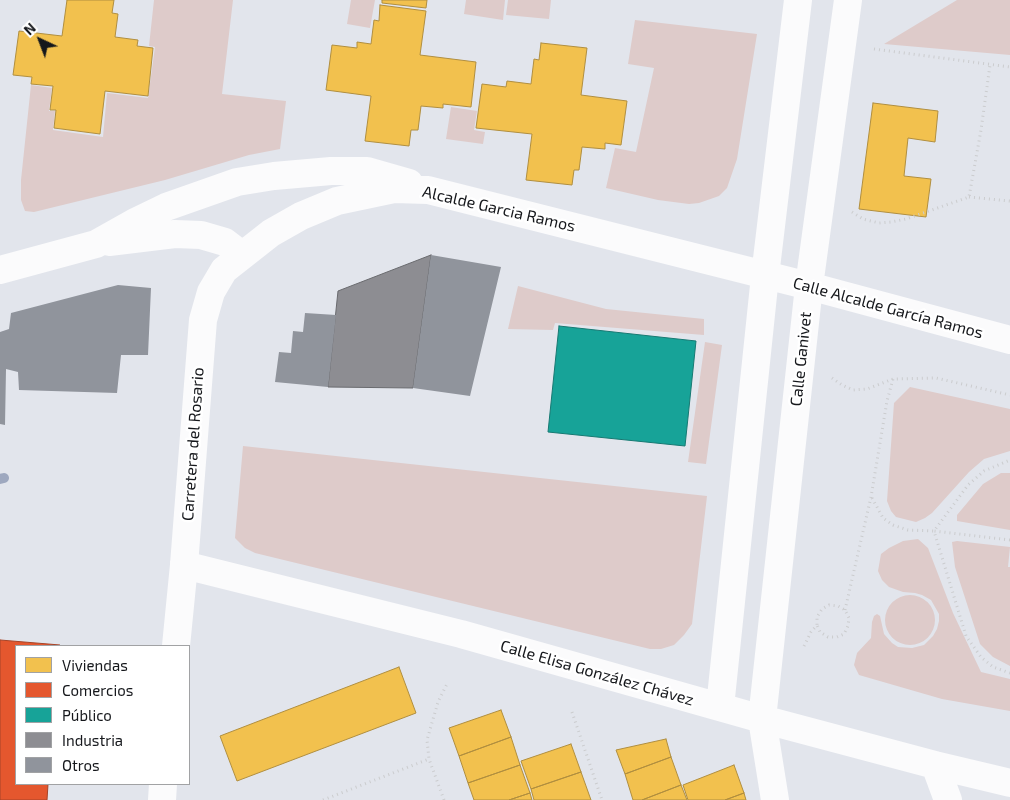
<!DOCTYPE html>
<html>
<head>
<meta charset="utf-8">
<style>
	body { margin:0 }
	#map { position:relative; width:1010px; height:800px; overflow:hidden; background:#e2e5ec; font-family:"Exo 2",sans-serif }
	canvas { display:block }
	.legend { position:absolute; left:15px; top:645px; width:175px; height:140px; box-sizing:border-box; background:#fff; border:1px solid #a1a2a4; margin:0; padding:6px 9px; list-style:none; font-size:15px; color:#15171b }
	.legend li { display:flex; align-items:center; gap:10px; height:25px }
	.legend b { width:25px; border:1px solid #a1a2a4 }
	.north { position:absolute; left:15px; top:15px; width:50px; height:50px; -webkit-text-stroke:4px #fff; paint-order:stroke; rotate:317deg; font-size:14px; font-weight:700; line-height:20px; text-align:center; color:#15171b }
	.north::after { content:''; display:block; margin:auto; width:18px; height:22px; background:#15171b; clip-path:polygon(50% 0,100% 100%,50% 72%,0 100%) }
</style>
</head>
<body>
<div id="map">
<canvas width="1010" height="800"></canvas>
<ul class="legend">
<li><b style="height:14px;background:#f2c14e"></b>Viviendas</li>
<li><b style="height:14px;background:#e4572e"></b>Comercios</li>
<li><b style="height:14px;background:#17a398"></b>Público</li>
<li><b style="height:14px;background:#8d8d92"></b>Industria</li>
<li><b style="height:14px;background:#90949c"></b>Otros</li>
</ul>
<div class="north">N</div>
</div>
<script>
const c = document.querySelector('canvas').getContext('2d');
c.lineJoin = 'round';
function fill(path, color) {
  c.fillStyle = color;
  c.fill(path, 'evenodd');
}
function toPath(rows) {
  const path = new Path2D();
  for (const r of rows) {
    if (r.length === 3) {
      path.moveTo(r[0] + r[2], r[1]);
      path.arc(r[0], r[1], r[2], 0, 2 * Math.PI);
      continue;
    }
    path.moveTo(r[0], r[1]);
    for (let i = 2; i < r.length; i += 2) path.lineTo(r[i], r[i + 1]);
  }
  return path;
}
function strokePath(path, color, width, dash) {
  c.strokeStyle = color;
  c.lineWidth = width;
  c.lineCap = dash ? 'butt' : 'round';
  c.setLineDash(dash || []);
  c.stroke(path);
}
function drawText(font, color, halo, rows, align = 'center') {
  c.font = font + ' "Exo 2",sans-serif';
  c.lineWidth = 5;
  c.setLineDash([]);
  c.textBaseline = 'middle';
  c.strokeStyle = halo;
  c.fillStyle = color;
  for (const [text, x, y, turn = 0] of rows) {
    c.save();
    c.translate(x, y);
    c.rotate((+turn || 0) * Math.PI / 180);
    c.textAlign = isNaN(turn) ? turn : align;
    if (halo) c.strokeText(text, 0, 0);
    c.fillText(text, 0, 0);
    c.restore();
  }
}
const green = toPath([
	[154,0,233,0,222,94,286,101,280,149,249,155,165,180,34,212,25,211,21,200,21,180,31,85,52,88,49,111,55,111,53,130,103,137,107,93,148,98,155,47,149,46],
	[351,0,375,0,370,28,347,24],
	[466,0,505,0,503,20,464,14],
	[508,0,551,0,549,19,506,15],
	[957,0,1010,0,1010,55,884,44],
	[635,20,757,34,737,159,727,188,719,196,699,203,689,204,658,200,606,188,615,148,636,152,654,68,628,64],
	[451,107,477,111,474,130,485,132,483,144,446,139],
	[518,286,606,309,704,319,704,335,555,323,553,330,508,329],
	[705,342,722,345,706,464,688,462],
	[910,387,1010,409,1010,451,984,459,969,472,932,513,925,518,916,522,896,517,891,511,887,501,894,403],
	[243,446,707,496,692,624,684,635,674,645,661,649,650,649,255,553,245,548,235,538],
	[1001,473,1010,473,1010,530,957,521,957,515,983,484],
	[918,539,928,548,953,613,981,672,1010,679,1010,711,942,699,859,675,854,665,857,653,871,638,872,622,874,616,877,614,880,616,884,634,892,643,898,647,912,648,924,645,933,636,937,629,939,621,939,614,931,600,922,595,915,593,903,592,889,587,882,580,878,571,881,554,889,548,903,541],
	[957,541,1010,547,1008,567,1010,567,1010,666,993,657,980,644,955,567,952,542],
	[910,620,25]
]);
const homes = toPath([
	[67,0,114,0,112,13,118,14,115,37,138,40,137,46,153,48,148,96,105,91,100,134,54,128,56,110,50,110,53,86,31,84,32,77,13,75,19,31,62,36,67,0],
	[382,0,427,0,426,8,382,3,382,0],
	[380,5,426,11,420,55,476,62,471,107,443,104,443,108,421,106,418,130,411,130,409,146,365,141,371,96,326,90,332,45,357,48,357,42,371,44,374,20,379,21,380,5],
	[541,43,587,48,581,95,627,101,621,145,605,143,605,149,582,147,579,170,574,170,572,185,526,180,532,134,476,128,482,84,506,87,507,81,531,84,534,59,539,60,541,43],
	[873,103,938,111,935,142,908,138,904,176,931,179,926,217,859,209,873,103],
	[399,667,416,713,237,781,220,736,399,667],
	[501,710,511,737,459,756,449,728,501,710],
	[511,737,520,765,468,783,459,756,511,737],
	[666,739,671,757,625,774,616,750,666,739],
	[571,744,581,772,531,789,521,761,571,744],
	[671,757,681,785,642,800,633,800,625,774,671,757],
	[520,765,530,793,509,800,474,800,468,783,520,765],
	[734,765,744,793,725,800,688,800,683,785,734,765],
	[581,772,591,800,534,800,531,789,581,772],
	[681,785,687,800,642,800,681,785],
	[530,793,532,800,509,800,530,793],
	[744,793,746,800,725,800,744,793]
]);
const shops = toPath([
	[0,640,60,645,59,646,16,646,16,784,48,784,47,800,0,800,0,640]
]);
const public = toPath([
	[559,326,696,341,685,446,548,432,559,326]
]);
const industry = toPath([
	[431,255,413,388,328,387,338,291,431,255]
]);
const stream = toPath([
	[0,479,4,478]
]);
const building = toPath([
	[431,255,501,267,470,396,413,388],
	[118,285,151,288,148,355,121,355,117,393,19,390,18,372,6,369,5,425,0,424,0,332,9,329,11,313],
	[305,313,336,315,328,387,275,382,279,352,291,353,293,331,303,332]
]);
const path = toPath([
	[874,49,1010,67],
	[969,197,1010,201],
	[852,212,863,219,879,223,891,222,906,219,969,197,981,130,990,65],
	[832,378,842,385,853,390,867,389,893,379,936,378,1010,395],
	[872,498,883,518,893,525,908,530,934,531,968,485,984,471,1010,460],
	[1010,540,934,531,966,636,981,657,993,667,1010,673],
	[845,610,871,497,887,401,893,379],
	[804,646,811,632,817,625,817,617,822,609,829,605,838,606,845,610,849,618,848,626,844,634,837,637,828,637,820,632,817,625],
	[572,712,602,800],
	[323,800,429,759],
	[444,800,429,759,427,740,438,702,448,682]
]);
const street = toPath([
	[184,565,461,634,762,719,935,765,1010,783],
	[720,707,765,276],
	[935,765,948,800],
	[775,800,762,719,809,286]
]);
const secondary = toPath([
	[109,242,175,234,201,235,225,242,242,255],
	[0,270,96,244,137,221,166,207,237,182,274,176,331,171,367,171,409,183],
	[765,276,798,0],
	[809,286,848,0],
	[176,646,184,565,203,320,211,292,224,270,271,233,301,216,337,201,394,189,428,190,809,286,1010,340],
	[162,800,163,784]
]);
const streetNames = [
	["Alcalde Garcia Ramos",499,209,13],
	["Calle Alcalde García Ramos",888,308,15],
	["Calle Ganivet",801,359,-84],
	["Carretera del Rosario",193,444,-86],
	["Calle Elisa González Chávez",597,673,16]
];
fill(green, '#decbca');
fill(homes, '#f2c14e');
strokePath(homes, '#b08e3f', 1);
fill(shops, '#e4572e');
strokePath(shops, '#a64428', 1);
fill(public, '#17a398');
strokePath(public, '#167972', 1);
fill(industry, '#8d8d92');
strokePath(industry, '#696a6e', 1);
strokePath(stream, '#9ea8bf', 10);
fill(building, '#90949c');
strokePath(path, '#cbccce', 3, [1, 4]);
strokePath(street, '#fbfbfc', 28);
strokePath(secondary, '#fbfbfc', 28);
drawText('16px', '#15171b', '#fff', streetNames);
</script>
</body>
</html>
